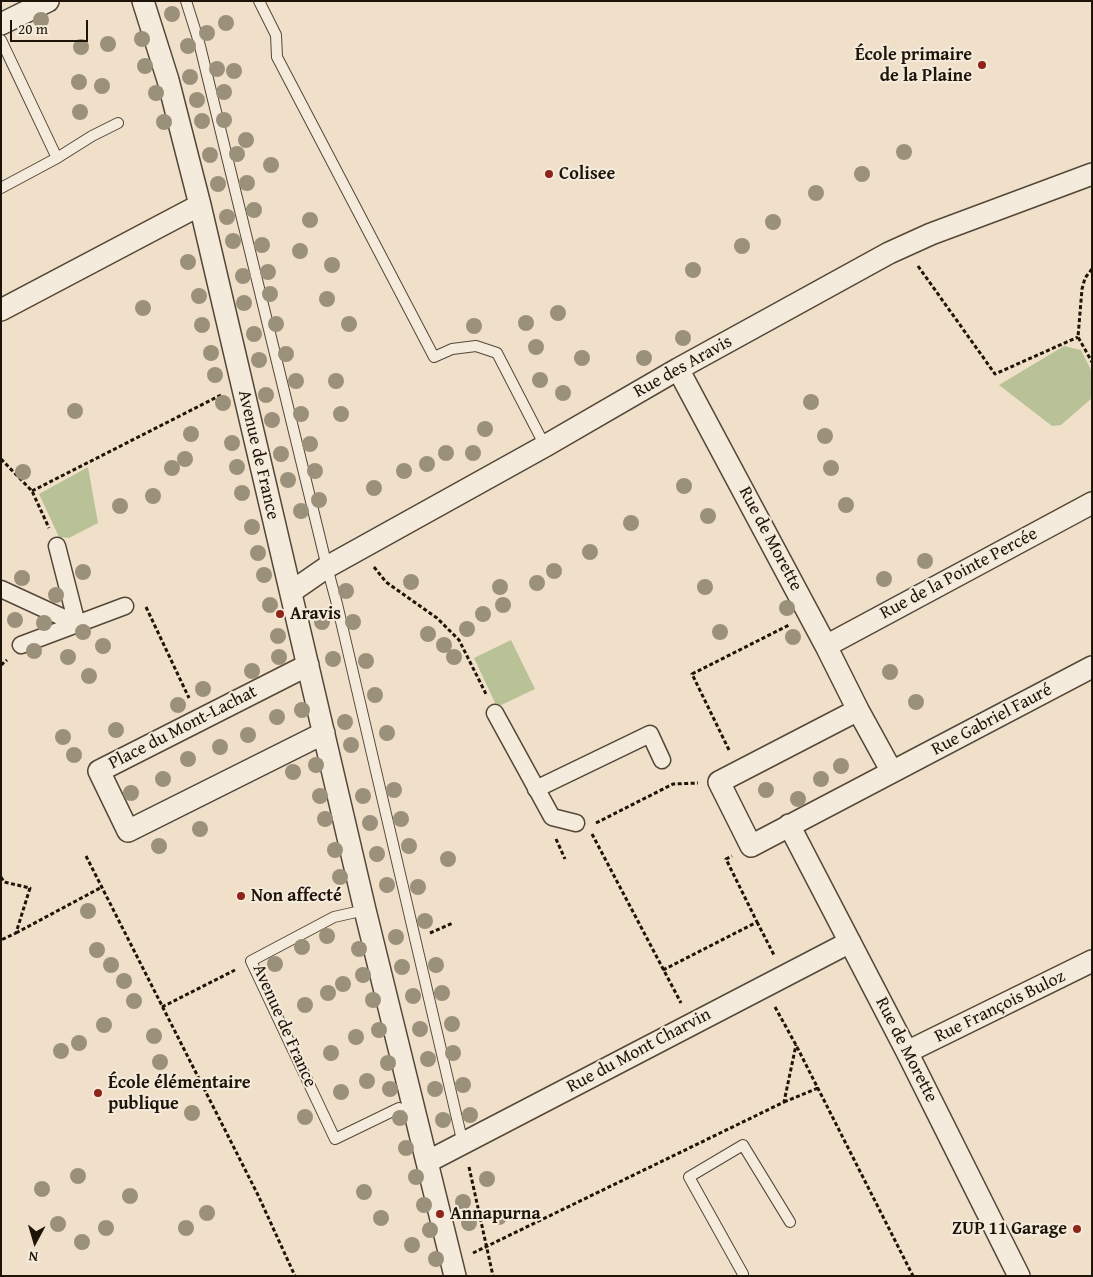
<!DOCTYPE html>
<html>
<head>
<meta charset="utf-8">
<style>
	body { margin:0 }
	#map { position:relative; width:1093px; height:1277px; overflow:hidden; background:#f0e0c9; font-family:"Gentium Book Plus",serif }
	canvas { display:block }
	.frame { position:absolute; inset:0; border:2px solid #1f1408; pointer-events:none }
	.north { position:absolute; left:10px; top:1217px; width:50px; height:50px; -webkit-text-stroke:4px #f5ebdc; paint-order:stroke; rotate:186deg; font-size:14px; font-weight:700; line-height:20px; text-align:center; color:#1f1408 }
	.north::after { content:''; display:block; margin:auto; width:18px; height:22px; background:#1f1408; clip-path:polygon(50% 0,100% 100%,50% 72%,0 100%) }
	.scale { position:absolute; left:10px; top:20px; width:78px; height:22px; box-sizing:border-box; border:2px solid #1f1408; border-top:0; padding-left:6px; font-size:15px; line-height:18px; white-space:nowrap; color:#1f1408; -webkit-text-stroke:4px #f5ebdc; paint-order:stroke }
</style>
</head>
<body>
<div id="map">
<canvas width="1093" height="1277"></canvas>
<div class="frame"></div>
<div class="north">N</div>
<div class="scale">20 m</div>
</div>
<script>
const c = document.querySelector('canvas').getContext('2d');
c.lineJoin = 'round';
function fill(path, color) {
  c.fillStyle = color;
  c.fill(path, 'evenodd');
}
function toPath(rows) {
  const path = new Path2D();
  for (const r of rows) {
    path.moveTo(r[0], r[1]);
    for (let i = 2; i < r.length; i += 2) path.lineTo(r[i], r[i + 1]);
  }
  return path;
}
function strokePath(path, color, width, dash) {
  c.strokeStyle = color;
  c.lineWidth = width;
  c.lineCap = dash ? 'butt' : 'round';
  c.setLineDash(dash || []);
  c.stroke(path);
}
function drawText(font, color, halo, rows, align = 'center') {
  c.font = font + ' "Gentium Book Plus",serif';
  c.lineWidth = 4;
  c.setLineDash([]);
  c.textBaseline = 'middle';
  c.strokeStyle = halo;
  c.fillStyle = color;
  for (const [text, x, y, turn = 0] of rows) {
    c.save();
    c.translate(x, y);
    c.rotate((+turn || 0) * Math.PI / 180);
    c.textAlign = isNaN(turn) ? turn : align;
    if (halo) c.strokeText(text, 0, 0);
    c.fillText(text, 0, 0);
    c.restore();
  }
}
const green = toPath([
	[1064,346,1081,350,1092,372,1092,398,1061,425,1052,426,999,385],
	[88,467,98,523,69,538,59,537,39,494],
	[511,640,535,689,497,707,474,658]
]);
const path = toPath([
	[918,266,995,374,1078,337],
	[1092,269,1085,278,1082,289,1078,337,1092,362],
	[1,459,32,491,49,528],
	[32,491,221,395],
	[374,567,386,582,437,618,459,640,486,694],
	[146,607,189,698],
	[1,665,7,660],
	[729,750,692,674,789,625],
	[596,823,673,784,698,783],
	[592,834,681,1003],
	[556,839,565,859],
	[86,856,258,1195,295,1276],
	[1,877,4,882,30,888,16,933,1,940],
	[757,922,774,955],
	[16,933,102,887],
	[430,933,453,923],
	[663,970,757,922,726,859,732,856],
	[162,1007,235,970],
	[775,1007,796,1045,913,1276],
	[784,1102,818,1088],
	[469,1167,493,1276],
	[473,1253,784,1102,796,1045]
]);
const service = toPath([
	[186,1,199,42,327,567,337,604,463,1144],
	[259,1,276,35,277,57,434,357,452,349,476,346,497,353,545,446],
	[1,40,57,158,1,188],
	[57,158,92,136,118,123],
	[365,910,334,917,251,961,335,1139,399,1108],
	[743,1274,689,1177,743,1145,790,1222]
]);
const pedestrian = toPath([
	[1,589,77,624,57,546],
	[21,645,125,606],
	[495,713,552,817,576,823],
	[536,789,650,734,662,760]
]);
const minor = toPath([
	[143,1,168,80,200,205,365,910,455,1276],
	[1,24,48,1],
	[1,310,200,205],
	[678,369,826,646,858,710],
	[291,592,327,567,545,446,678,369,889,253,931,234,1092,174],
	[826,646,1092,503],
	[308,665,99,771,128,831,324,733],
	[892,772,858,710,719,782,751,846,1092,667],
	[789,825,907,1052,1019,1276],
	[907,1052,1092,961],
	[427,1162,850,942]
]);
const trees = [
	[172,14],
	[41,20],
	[226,23],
	[207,33],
	[142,39],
	[108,44],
	[188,46],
	[81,47],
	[145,66],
	[217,69],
	[234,71],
	[190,77],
	[79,82],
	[102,86],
	[224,92],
	[156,93],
	[197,100],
	[80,112],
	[224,120],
	[202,121],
	[164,122],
	[246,140],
	[904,152],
	[237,154],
	[210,155],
	[271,165],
	[862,174],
	[247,183],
	[218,184],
	[816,193],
	[254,210],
	[227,217],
	[310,220],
	[773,222],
	[233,241],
	[262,245],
	[742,246],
	[300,251],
	[188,262],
	[332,265],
	[693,270],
	[268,272],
	[243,276],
	[270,294],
	[199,296],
	[327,299],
	[244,303],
	[143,308],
	[558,313],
	[526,323],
	[276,324],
	[349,324],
	[202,325],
	[474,326],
	[254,334],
	[683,338],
	[536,347],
	[211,353],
	[286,354],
	[582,358],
	[644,358],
	[259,360],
	[215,375],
	[540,380],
	[296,381],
	[336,381],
	[563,393],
	[266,395],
	[811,402],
	[223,403],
	[75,411],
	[301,414],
	[341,414],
	[272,420],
	[485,429],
	[191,434],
	[825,436],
	[232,443],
	[310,444],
	[446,453],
	[473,453],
	[281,454],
	[185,459],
	[427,464],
	[237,467],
	[172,468],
	[831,468],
	[315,471],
	[404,471],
	[23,472],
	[288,480],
	[684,486],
	[374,488],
	[242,493],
	[153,496],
	[319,500],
	[846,505],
	[120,506],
	[301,511],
	[708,516],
	[631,523],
	[252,527],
	[590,552],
	[258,553],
	[925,561],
	[554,571],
	[83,572],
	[264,575],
	[22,578],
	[884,579],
	[411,582],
	[537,583],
	[500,587],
	[705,587],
	[346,591],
	[56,595],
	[270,605],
	[503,605],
	[787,608],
	[483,614],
	[15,620],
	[322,622],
	[353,622],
	[44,623],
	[467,629],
	[83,632],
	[720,632],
	[428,634],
	[278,636],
	[793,637],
	[444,645],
	[103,646],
	[34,651],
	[68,657],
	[279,657],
	[454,657],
	[333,659],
	[366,661],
	[252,671],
	[890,672],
	[89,676],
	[203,689],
	[375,695],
	[916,702],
	[178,705],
	[302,710],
	[277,717],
	[345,722],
	[116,730],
	[387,733],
	[248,735],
	[63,737],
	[351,745],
	[220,747],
	[74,755],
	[188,759],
	[316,765],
	[841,766],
	[293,772],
	[163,779],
	[821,779],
	[394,790],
	[766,790],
	[131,793],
	[320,796],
	[363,796],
	[798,799],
	[325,819],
	[401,819],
	[370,823],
	[200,829],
	[159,846],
	[409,846],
	[335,850],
	[377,854],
	[448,859],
	[340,877],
	[387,885],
	[418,887],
	[88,911],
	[425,921],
	[327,936],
	[396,937],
	[302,947],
	[359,949],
	[97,950],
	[275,964],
	[111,965],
	[436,965],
	[402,967],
	[363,975],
	[124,981],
	[343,984],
	[328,993],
	[442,993],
	[413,996],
	[373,1000],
	[134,1001],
	[305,1005],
	[452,1024],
	[104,1025],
	[420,1029],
	[379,1030],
	[154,1036],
	[356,1037],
	[79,1043],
	[61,1051],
	[331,1053],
	[453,1053],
	[428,1059],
	[160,1062],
	[388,1063],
	[367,1081],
	[463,1085],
	[390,1089],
	[435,1089],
	[341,1092],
	[192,1113],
	[470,1115],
	[305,1117],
	[400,1118],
	[443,1120],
	[406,1148],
	[78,1176],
	[416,1177],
	[487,1179],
	[42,1189],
	[364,1192],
	[130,1196],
	[463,1202],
	[424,1205],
	[207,1213],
	[499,1217],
	[381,1218],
	[469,1223],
	[58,1224],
	[106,1228],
	[186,1228],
	[430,1230],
	[82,1242],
	[412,1245],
	[436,1259]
];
const markers = [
	[982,65,5,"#8f2418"],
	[549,174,5,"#8f2418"],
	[280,614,5,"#8f2418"],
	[241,896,5,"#8f2418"],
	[98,1093,5,"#8f2418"],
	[440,1214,5,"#8f2418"],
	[1077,1229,5,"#8f2418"]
];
const poiNames = [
	["École primaire",972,55,"right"],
	["de la Plaine",972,76,"right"],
	["Colisee",559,174],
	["Aravis",290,614],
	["Non affecté",251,896],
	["École élémentaire",108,1083],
	["publique",108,1104],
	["Annapurna",450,1214],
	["ZUP 11 Garage",1067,1229,"right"]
];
const streetNames = [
	["Rue des Aravis",683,367,-29],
	["Avenue de France",258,455,77],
	["Rue de Morette",770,539,62],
	["Rue de la Pointe Percée",959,574,-28],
	["Rue Gabriel Fauré",992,720,-28],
	["Place du Mont-Lachat",183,728,-27],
	["Rue François Buloz",1000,1007,-26],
	["Avenue de France",284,1026,66],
	["Rue de Morette",906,1050,63],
	["Rue du Mont Charvin",639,1051,-28]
];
fill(green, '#b9c297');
strokePath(service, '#534738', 12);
strokePath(pedestrian, '#534738', 19);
strokePath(minor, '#534738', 24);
strokePath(path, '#1f1408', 3, [4, 2.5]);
strokePath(service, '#f5ebdc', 10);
strokePath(pedestrian, '#f5ebdc', 16);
strokePath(minor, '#f5ebdc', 21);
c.fillStyle = '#9b917a';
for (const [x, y] of trees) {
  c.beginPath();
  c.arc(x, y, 8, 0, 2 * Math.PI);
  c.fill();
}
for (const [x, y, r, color] of markers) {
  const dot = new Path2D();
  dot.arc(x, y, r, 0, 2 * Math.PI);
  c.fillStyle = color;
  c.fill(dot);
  strokePath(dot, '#f5ebdc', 2);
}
drawText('bold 18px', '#1f1408', '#f5ebdc', poiNames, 'left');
drawText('18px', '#1f1408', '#f5ebdc', streetNames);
</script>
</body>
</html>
